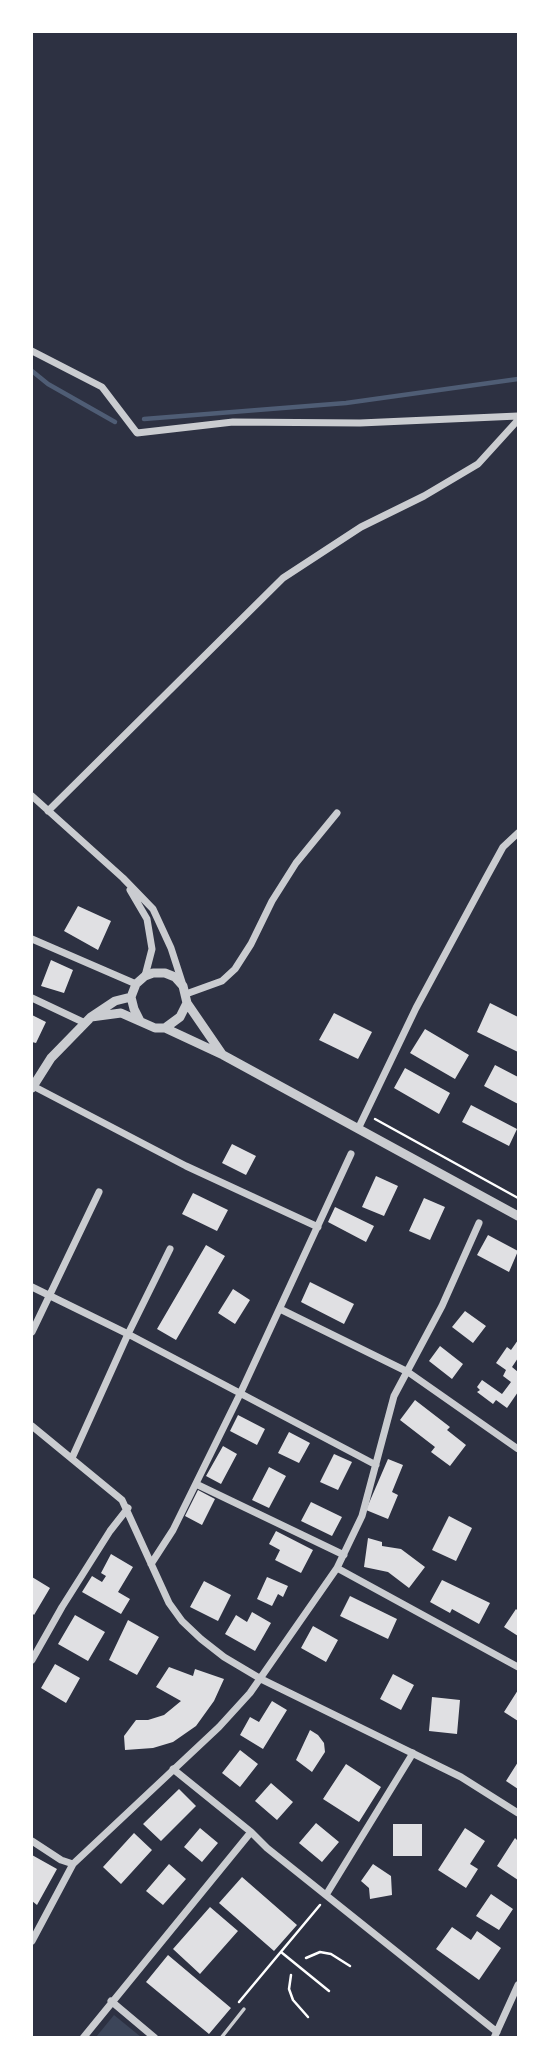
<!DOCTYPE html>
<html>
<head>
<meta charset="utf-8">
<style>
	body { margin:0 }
	#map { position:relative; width:550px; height:2069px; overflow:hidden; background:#2d3142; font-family:"Golos Text",sans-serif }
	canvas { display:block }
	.frame { position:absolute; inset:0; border:33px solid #fff; pointer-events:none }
</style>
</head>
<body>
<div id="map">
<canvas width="550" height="2069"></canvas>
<div class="frame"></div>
</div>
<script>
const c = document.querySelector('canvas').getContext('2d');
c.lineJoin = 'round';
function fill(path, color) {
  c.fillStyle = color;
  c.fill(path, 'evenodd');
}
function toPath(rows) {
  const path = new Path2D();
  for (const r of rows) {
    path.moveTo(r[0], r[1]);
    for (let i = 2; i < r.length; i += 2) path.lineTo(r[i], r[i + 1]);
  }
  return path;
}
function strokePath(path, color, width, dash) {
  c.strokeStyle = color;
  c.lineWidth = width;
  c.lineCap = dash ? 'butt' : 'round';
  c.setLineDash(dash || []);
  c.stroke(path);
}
const green = toPath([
	[114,2015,141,2037,96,2037]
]);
const stream = toPath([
	[32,371,48,384,115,422],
	[144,419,346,403,518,379]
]);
const building = toPath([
	[78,906,111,921,98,950,64,931],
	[51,960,73,970,64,993,41,986],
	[490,1003,518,1017,518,1052,477,1032],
	[334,1013,372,1032,358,1059,319,1040],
	[32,1015,46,1022,36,1043,32,1042],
	[425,1029,469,1055,455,1079,410,1053],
	[495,1065,518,1077,518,1104,484,1086],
	[405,1068,450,1093,439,1114,394,1088],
	[471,1105,517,1129,509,1146,462,1122],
	[232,1144,256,1156,246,1175,222,1163],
	[376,1176,398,1186,384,1216,362,1207],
	[193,1193,228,1210,217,1231,182,1214],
	[424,1198,445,1207,430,1240,409,1231],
	[335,1207,374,1226,366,1242,328,1222],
	[488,1235,518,1251,509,1272,477,1255],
	[206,1245,225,1256,176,1340,157,1329],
	[310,1282,354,1304,344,1324,301,1302],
	[233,1289,250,1300,235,1324,218,1313],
	[465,1311,486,1326,473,1343,452,1327],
	[518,1340,518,1358,512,1367,518,1372,518,1392,507,1408,496,1400,493,1404,477,1392,480,1390,477,1387,482,1380,502,1394,511,1382,503,1376,506,1370,496,1363,507,1347,511,1350],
	[440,1346,463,1364,452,1379,429,1361],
	[415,1400,450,1427,447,1430,466,1445,450,1466,431,1452,435,1447,400,1420],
	[238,1415,265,1429,257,1445,230,1431],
	[289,1432,310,1443,299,1463,278,1453],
	[223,1446,237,1454,221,1484,206,1476],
	[334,1454,352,1462,338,1490,320,1482],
	[388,1459,403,1465,392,1492,398,1495,388,1519,366,1510],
	[269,1467,286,1476,269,1508,252,1500],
	[198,1490,215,1499,202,1525,185,1516],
	[311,1502,342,1517,332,1536,301,1521],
	[449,1516,472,1528,456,1561,432,1550],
	[276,1531,313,1550,301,1573,275,1560,280,1550,269,1544],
	[368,1538,382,1542,382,1546,401,1549,425,1567,409,1588,388,1572,364,1567],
	[111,1554,133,1567,118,1592,130,1599,121,1614,82,1592,92,1576,102,1582,106,1576,101,1573],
	[32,1577,50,1588,34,1615,32,1613],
	[267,1577,288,1586,283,1597,278,1594,272,1606,257,1599],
	[442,1580,490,1603,479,1624,452,1609,450,1613,430,1602],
	[204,1581,231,1595,218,1621,190,1607],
	[350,1596,397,1619,388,1639,340,1616],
	[516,1609,518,1611,518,1636,504,1627],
	[252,1612,271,1623,255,1651,225,1634,236,1615,247,1622],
	[75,1615,105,1632,88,1661,58,1644],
	[128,1620,159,1637,137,1675,109,1660],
	[313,1626,338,1640,326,1662,301,1648],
	[55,1664,80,1678,66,1703,41,1688],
	[169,1667,193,1676,195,1669,224,1679,214,1701,196,1726,173,1742,153,1748,125,1750,124,1736,136,1720,148,1720,164,1715,181,1701,156,1687],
	[393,1674,414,1685,401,1710,380,1699],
	[518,1690,518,1721,504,1712],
	[432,1697,460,1700,457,1734,429,1731],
	[272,1701,287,1710,263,1749,240,1735,250,1717,259,1722],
	[310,1730,318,1735,324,1743,325,1752,312,1772,296,1760],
	[240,1750,258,1764,240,1787,222,1773],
	[518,1762,518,1789,506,1781],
	[346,1764,381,1787,359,1822,323,1799],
	[271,1783,293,1802,277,1820,255,1801],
	[179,1789,196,1806,161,1841,143,1824],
	[316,1823,339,1842,322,1862,299,1843],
	[393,1824,422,1824,422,1856,393,1856],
	[200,1828,218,1843,202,1862,184,1847],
	[465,1828,485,1841,470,1864,478,1869,466,1888,438,1870],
	[134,1833,152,1850,121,1884,103,1867],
	[515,1838,518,1841,518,1880,497,1866],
	[32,1855,57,1869,37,1905,32,1901],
	[169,1864,186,1879,163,1905,146,1891],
	[373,1864,391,1876,392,1895,370,1899,369,1888,361,1881],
	[242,1877,297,1925,274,1951,219,1903],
	[491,1894,513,1909,499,1930,476,1916],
	[210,1907,238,1931,200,1974,173,1949],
	[452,1927,471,1940,477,1931,501,1948,479,1980,436,1949],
	[168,1955,231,2008,209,2034,146,1982]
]);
const path = toPath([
	[375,1119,518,1198],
	[281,1952,329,1991],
	[306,1958,320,1952,331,1954,350,1966],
	[291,1975,289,1989,293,2000,308,2017],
	[239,2002,320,1905]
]);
const service = toPath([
	[221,2038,244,2009]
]);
const minor = toPath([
	[32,351,102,387,137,433,233,422,360,423,518,416],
	[32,796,123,878,153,909,171,948,182,982],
	[48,811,283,578,361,527,424,496,478,464,518,420],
	[130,890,147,919,152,949,145,976],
	[32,939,136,984],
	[186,994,222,981,235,969,251,944,272,901,296,863,337,813],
	[32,998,85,1023],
	[33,1086,186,1166,318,1227],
	[358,1129,416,1008,486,878,503,847,518,833],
	[32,1287,128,1334,376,1465],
	[280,1309,408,1372,518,1449],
	[32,1332,99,1192],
	[32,1426,122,1500,169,1603,182,1621,201,1639,224,1657,261,1679,461,1777,518,1813],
	[72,1458,128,1334,170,1249],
	[196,1484,344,1555],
	[151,1564,173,1530,240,1394,351,1154],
	[337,1568,518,1667],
	[32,1660,62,1607,110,1531,128,1508],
	[173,1769,251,1832,267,1848,497,2032],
	[32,1841,61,1860,73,1864],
	[326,1895,413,1753],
	[32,1941,73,1864,219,1727,250,1693,337,1568,362,1516,394,1396,442,1306,479,1223],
	[111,2001,155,2038],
	[83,2038,251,1832],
	[494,2038,518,1985]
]);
const tertiary = toPath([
	[187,1003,222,1054],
	[91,1017,121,1013,155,1028,165,1028,180,1017,187,1003,183,986,175,977,165,973,153,973,145,976,136,984,131,997,134,1009,140,1021],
	[165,1028,223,1055,518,1216],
	[32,1088,51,1058,91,1017,115,1001,131,997]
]);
fill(green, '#3c4559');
strokePath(stream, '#4f5d75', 4.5);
fill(building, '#e0e0e3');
strokePath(path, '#fff', 2.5);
strokePath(service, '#caccd0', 3.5);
strokePath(minor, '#caccd0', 7);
strokePath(tertiary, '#caccd0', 9);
</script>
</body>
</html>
